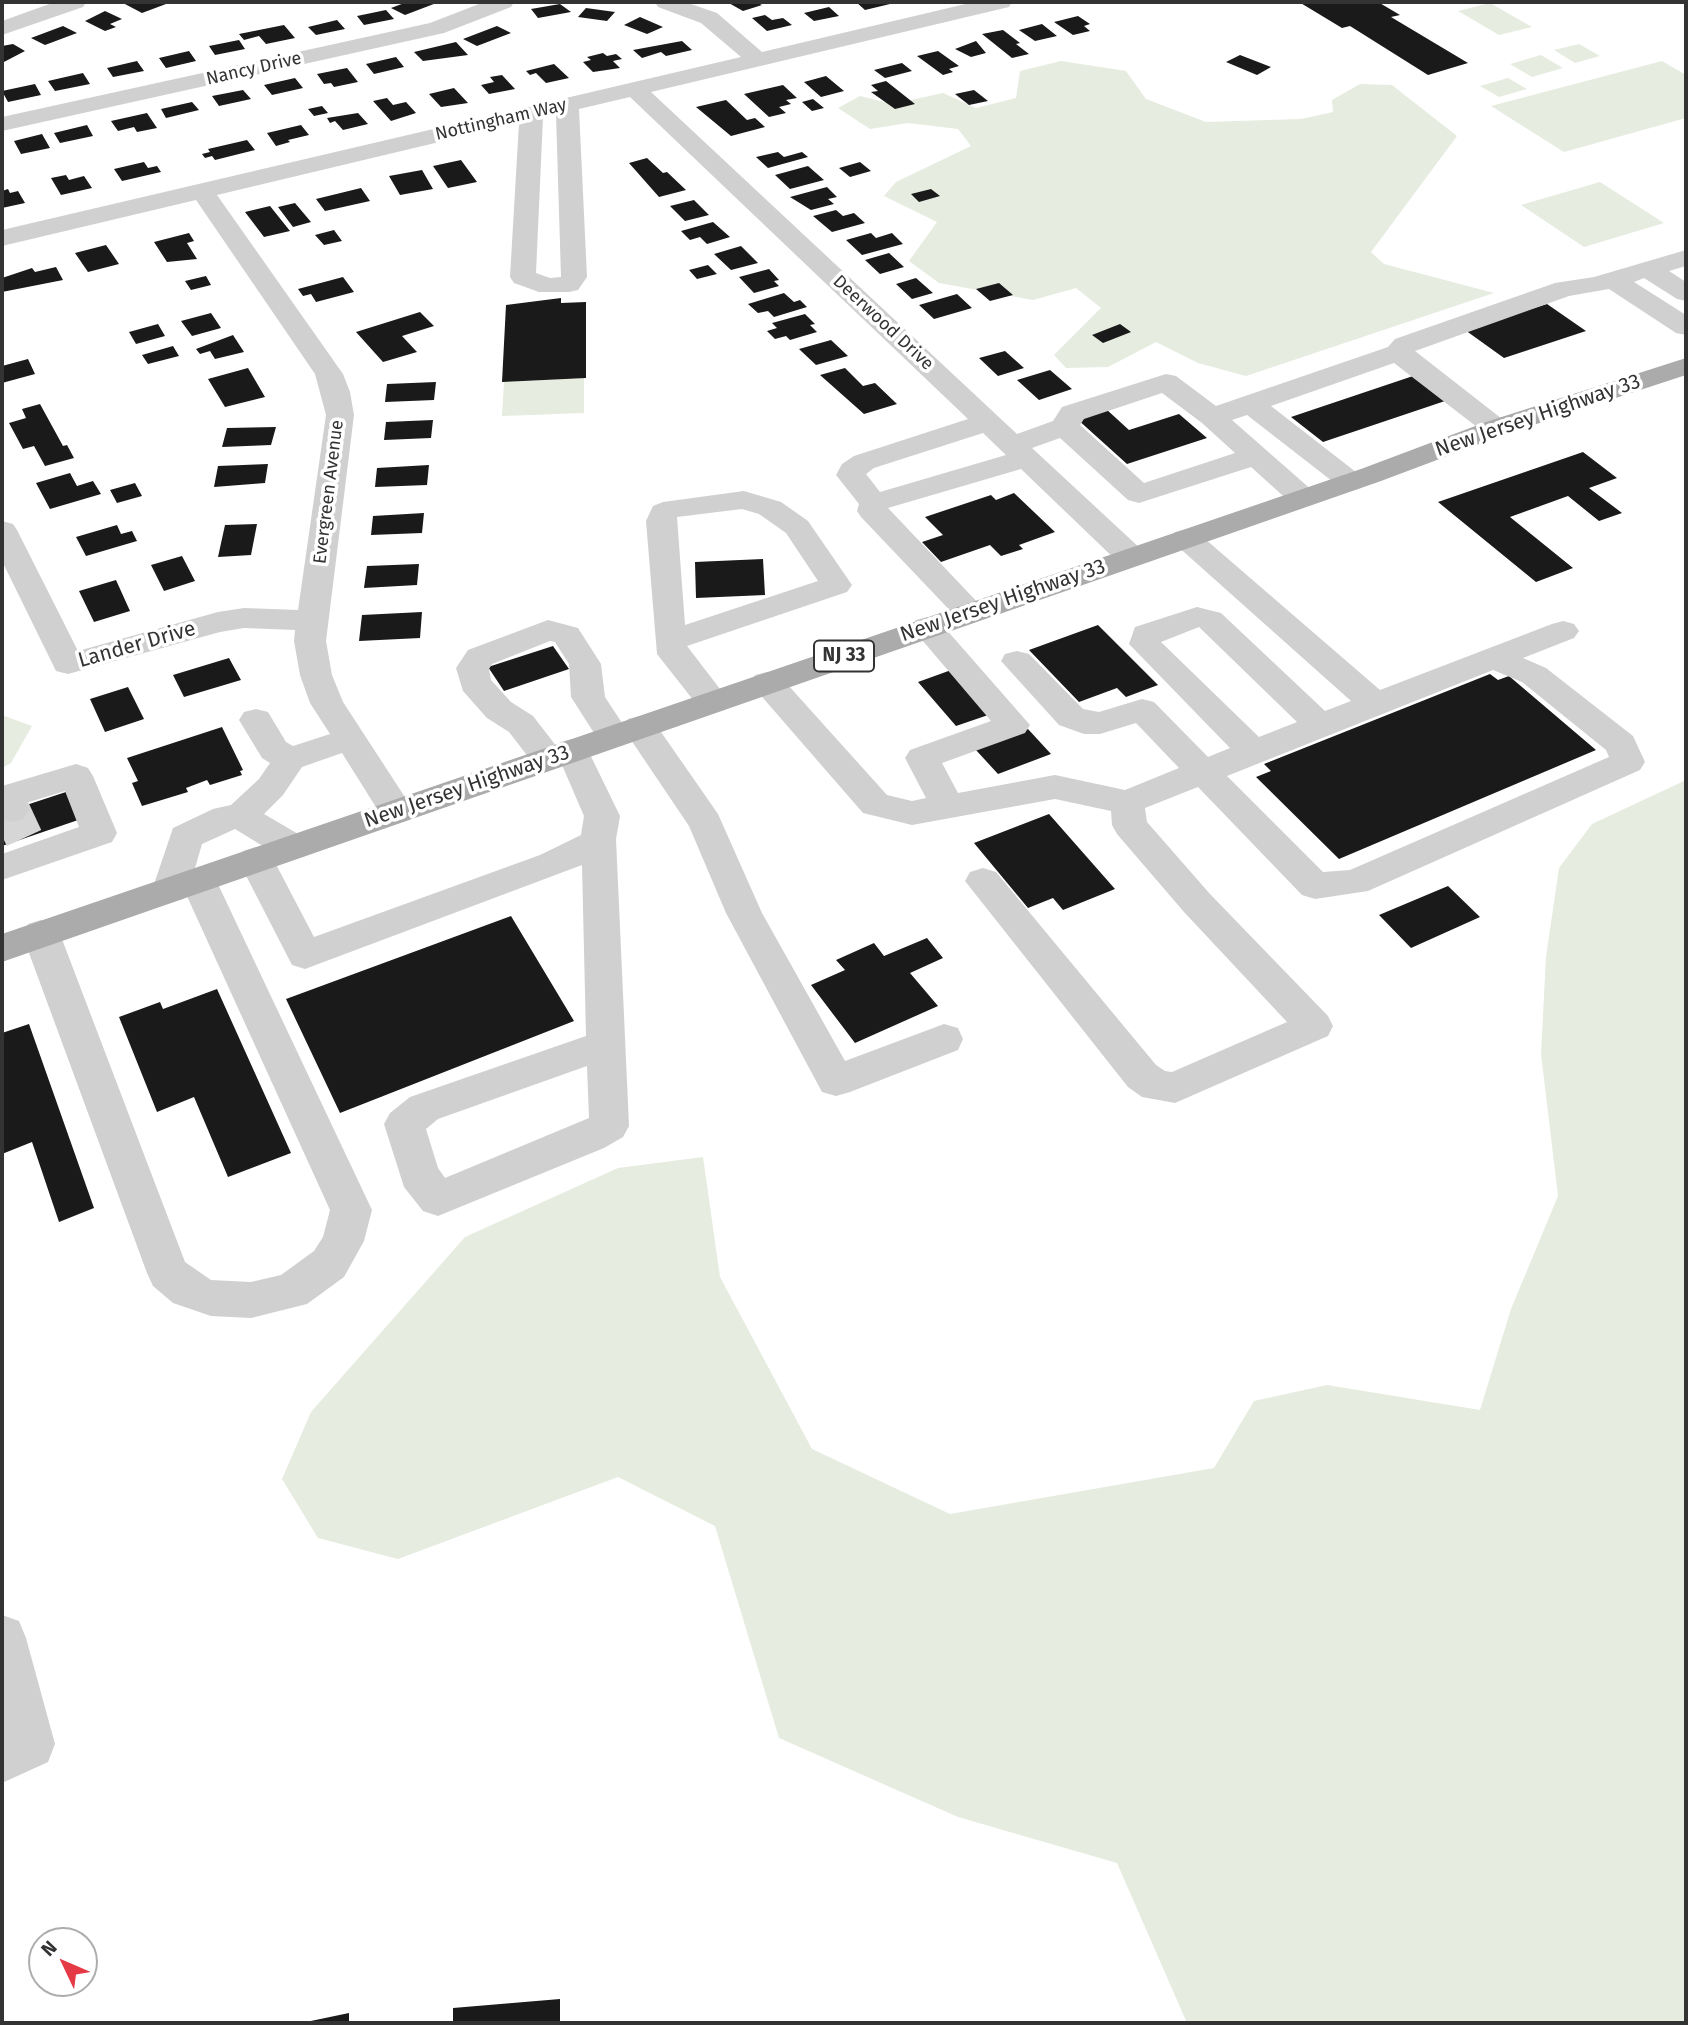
<!DOCTYPE html>
<html>
<head>
<meta charset="utf-8">
<style>
	body { margin:0 }
	#map { position:relative; width:1688px; height:2025px; overflow:hidden; background:#fff; font-family:"Fira Sans",sans-serif }
	canvas { display:block }
	.frame { position:absolute; inset:0; border:4px solid #333; pointer-events:none }
	.north { position:absolute; left:28px; top:1927px; width:70px; height:70px; box-sizing:border-box; background:#fff; border:2px solid #adadad; border-radius:50%; rotate:314deg; font-size:19px; font-weight:700; line-height:28px; text-align:center; color:#333 }
	.north::after { content:''; display:block; margin:auto; width:24px; height:32px; background:#e63946; clip-path:polygon(50% 0,100% 100%,50% 72%,0 100%) }
</style>
</head>
<body>
<div id="map">
<canvas width="1688" height="2025"></canvas>
<div class="frame"></div>
<div class="north">N</div>
</div>
<script>
const c = document.querySelector('canvas').getContext('2d');
c.lineJoin = 'round';
function fill(path, color) {
  c.fillStyle = color;
  c.fill(path, 'evenodd');
}
function toPath(rows) {
  const path = new Path2D();
  for (const r of rows) {
    path.moveTo(r[0], r[1]);
    for (let i = 2; i < r.length; i += 2) path.lineTo(r[i], r[i + 1]);
  }
  return path;
}
function strokePath(path, color, width, dash) {
  c.strokeStyle = color;
  c.lineWidth = width;
  c.lineCap = dash ? 'butt' : 'round';
  c.setLineDash(dash || []);
  c.stroke(path);
}
function drawText(font, color, halo, rows, align = 'center') {
  c.font = font + ' "Fira Sans",sans-serif';
  c.lineWidth = 7;
  c.setLineDash([]);
  c.textBaseline = 'middle';
  c.strokeStyle = halo;
  c.fillStyle = color;
  for (const [text, x, y, turn = 0] of rows) {
    c.save();
    c.translate(x, y);
    c.rotate((+turn || 0) * Math.PI / 180);
    c.textAlign = isNaN(turn) ? turn : align;
    if (halo) c.strokeText(text, 0, 0);
    c.fillText(text, 0, 0);
    c.restore();
  }
}
const green = toPath([
	[1490,3,1532,27,1499,35,1458,11],
	[1579,44,1600,56,1575,63,1554,50],
	[1541,55,1563,68,1532,77,1510,64],
	[1061,61,1126,71,1146,99,1206,122,1301,119,1333,112,1332,100,1360,84,1392,85,1457,136,1371,252,1384,264,1494,293,1246,376,1198,363,1156,342,1108,367,1066,368,1054,355,1101,308,1076,288,1033,300,939,283,909,261,937,222,884,196,896,182,971,146,958,129,908,123,870,129,838,108,860,96,893,104,943,93,976,108,1016,98,1020,71],
	[1662,61,1686,75,1686,118,1564,152,1491,106],
	[1508,78,1527,89,1499,97,1480,86],
	[1600,182,1664,223,1584,247,1521,205],
	[584,378,584,413,502,416,504,382],
	[2,715,32,726,11,763,2,768],
	[1684,781,1686,2023,1187,2023,1117,1863,958,1817,779,1738,715,1526,618,1477,398,1559,318,1538,282,1479,311,1412,465,1237,618,1168,703,1157,720,1277,812,1449,950,1514,1214,1468,1254,1401,1327,1385,1480,1410,1511,1309,1558,1196,1541,1054,1546,957,1559,868,1592,824]
]);
const building = toPath([
	[127,2,162,2,166,4,142,13,123,3],
	[407,2,439,2,405,15,391,8],
	[727,2,756,2,762,5,743,11],
	[856,2,887,2,890,4,865,10],
	[1299,2,1378,2,1400,15,1391,17,1468,63,1428,75,1350,26,1342,28],
	[560,4,571,12,538,18,531,9],
	[829,7,839,16,814,21,804,13],
	[586,8,615,12,607,21,578,17],
	[386,10,394,19,364,25,357,16],
	[105,11,122,19,110,24,116,27,105,31,85,21],
	[765,15,772,20,783,18,792,25,767,31,752,18],
	[1078,16,1090,24,1084,26,1090,31,1073,35,1054,22],
	[640,17,663,27,647,34,624,25],
	[337,20,345,29,316,35,308,27],
	[1042,24,1057,36,1035,41,1019,30],
	[284,25,295,38,266,44,259,36,244,40,239,34],
	[63,26,77,33,45,45,31,38],
	[497,26,511,33,477,46,463,39],
	[1003,30,1020,43,1016,44,1029,54,1012,58,982,34],
	[239,40,245,49,215,55,209,46],
	[682,41,692,50,666,56,661,52,642,58,633,50],
	[976,41,986,53,971,57,955,49],
	[456,42,468,55,423,61,414,52],
	[13,44,25,51,2,63,2,46],
	[189,51,196,61,166,68,159,58],
	[938,51,959,66,949,69,953,72,943,75,917,56],
	[603,53,607,56,616,54,622,59,613,61,620,68,593,72,583,62,591,60,587,57],
	[1240,55,1271,67,1257,75,1226,62],
	[396,57,404,67,374,74,366,64],
	[137,61,144,71,113,77,107,68],
	[902,63,912,71,885,78,874,70],
	[554,64,569,78,546,83,536,73,530,75,526,71],
	[347,68,358,82,334,87,331,83,324,84,317,74],
	[83,73,90,84,55,91,48,81],
	[502,75,515,89,489,94,481,85,494,82,490,77],
	[826,76,844,91,821,97,804,82],
	[295,78,303,88,272,95,264,85],
	[886,81,915,104,895,109,871,92,878,91,871,85],
	[35,84,41,95,8,102,2,91],
	[783,85,797,98,786,100,791,104,779,107,786,113,769,117,744,94],
	[454,88,468,103,441,107,429,94],
	[243,90,251,99,219,106,212,96],
	[974,90,988,101,969,105,955,94],
	[387,98,393,105,406,102,416,113,391,121,373,101],
	[813,99,824,108,812,111,802,102],
	[726,100,747,120,755,118,765,127,731,136,696,107],
	[192,102,199,110,166,118,161,109],
	[322,106,328,113,314,116,308,109],
	[147,113,157,128,137,132,134,127,118,131,111,121],
	[358,113,368,124,343,130,335,121,330,123,327,118],
	[87,125,93,136,60,143,54,133],
	[301,125,309,135,288,140,290,142,276,146,267,133],
	[42,134,50,148,21,154,14,141],
	[247,140,255,150,215,160,212,156,205,158,202,154,210,152,208,149],
	[778,152,784,157,802,152,808,157,768,168,756,157],
	[647,158,663,173,667,172,686,190,659,197,629,163],
	[461,160,477,182,448,188,433,166],
	[144,162,148,168,157,166,161,172,122,181,114,169],
	[860,162,871,171,850,177,839,168],
	[808,166,824,180,790,189,775,175],
	[422,170,433,189,400,195,389,176],
	[66,175,69,180,84,176,92,188,61,195,51,178],
	[827,187,837,197,828,199,834,204,811,210,790,197],
	[361,188,370,201,325,211,316,199],
	[8,189,10,193,18,191,25,203,2,208,2,191],
	[931,189,940,196,919,202,911,194],
	[694,200,709,215,685,221,670,206],
	[295,203,311,222,293,227,278,207],
	[270,206,290,231,264,237,245,212],
	[836,210,843,216,854,213,865,223,832,232,813,216],
	[713,222,730,237,707,244,700,237,690,240,681,231],
	[334,230,342,241,324,245,315,235],
	[189,233,194,241,187,243,197,259,167,262,154,242],
	[871,233,876,238,892,233,903,244,862,255,846,240],
	[106,245,119,264,88,272,75,253],
	[741,246,758,263,731,270,714,254],
	[889,253,904,267,880,274,865,260],
	[708,265,717,274,697,279,689,270],
	[56,267,63,280,2,292,2,278,32,268,35,272],
	[769,269,779,280,774,281,779,286,754,293,739,277],
	[206,276,211,285,191,290,185,281],
	[343,277,354,292,316,302,311,294,303,296,298,289],
	[916,278,933,293,912,299,896,284],
	[999,283,1013,295,990,301,976,289],
	[784,293,794,302,800,300,807,307,774,317,768,311,758,313,748,304],
	[957,294,972,308,934,319,919,305],
	[561,298,561,303,586,302,586,378,502,382,506,305],
	[1547,304,1586,331,1504,358,1465,330],
	[420,312,434,326,402,336,417,352,383,362,356,332],
	[211,313,221,328,192,336,181,321],
	[805,314,815,324,810,325,817,332,790,340,786,336,775,339,767,331,777,328,772,323],
	[158,324,165,336,136,344,129,332],
	[1120,324,1131,332,1103,343,1092,335],
	[233,335,244,352,215,359,210,351,200,354,196,349],
	[831,340,848,356,816,365,799,349],
	[173,346,179,356,148,364,142,355],
	[1005,351,1024,368,998,376,979,358],
	[28,359,35,374,2,383,2,366],
	[248,368,265,397,225,407,208,379],
	[845,368,863,386,875,383,897,404,864,414,820,375],
	[1050,370,1072,389,1039,400,1017,380],
	[1416,375,1448,400,1323,442,1291,417],
	[436,382,434,400,385,402,387,384],
	[40,404,63,446,67,445,74,458,45,466,34,446,23,449,9,423,26,418,22,409],
	[1106,409,1129,430,1179,414,1207,438,1127,464,1076,418],
	[433,420,431,438,384,440,386,422],
	[276,427,271,445,222,447,227,428],
	[1583,452,1617,478,1589,488,1622,513,1599,521,1568,496,1510,517,1573,568,1536,582,1438,502],
	[268,464,265,483,214,487,218,466],
	[429,465,427,485,375,487,377,468],
	[70,473,77,486,93,481,101,494,50,509,36,483],
	[135,483,142,496,117,503,110,490],
	[1014,493,1055,532,1019,545,1023,549,1001,556,990,545,941,562,922,542,943,535,925,517,991,495,996,500],
	[424,513,422,533,371,535,373,516],
	[257,524,251,555,218,557,225,525],
	[117,525,121,534,132,531,137,541,86,556,76,537],
	[182,556,195,581,164,591,151,565],
	[763,559,765,595,696,598,695,562],
	[419,564,417,585,364,588,367,566],
	[116,580,130,611,94,622,79,591],
	[422,612,420,638,359,641,362,615],
	[1098,625,1158,685,1126,697,1117,688,1079,702,1029,650],
	[553,646,569,669,504,691,488,667],
	[229,658,241,680,184,697,173,675],
	[954,669,994,713,956,726,918,682],
	[1490,674,1498,680,1509,676,1596,750,1339,859,1256,777,1271,771,1264,764],
	[128,687,144,719,105,732,90,699],
	[222,727,243,770,240,771,242,775,210,785,207,780,186,788,188,792,142,806,132,783,138,781,127,758],
	[1028,729,1051,754,998,774,975,749],
	[72,790,84,818,2,846,2,813],
	[1049,814,1115,889,1063,910,1053,898,1028,908,974,843],
	[1448,886,1480,917,1411,948,1379,915],
	[511,916,574,1021,340,1113,286,999],
	[927,938,943,958,910,973,938,1006,855,1043,811,985,845,970,836,960,874,943,884,956],
	[217,989,291,1153,228,1177,194,1097,157,1112,119,1017,160,1002,163,1009],
	[29,1024,94,1208,59,1222,32,1142,2,1154,2,1033],
	[560,1999,560,2023,453,2023,453,2008],
	[349,2013,349,2023,306,2023,306,2022]
]);
const minorTunnel = toPath([
	[11,810,24,838]
]);
const minor = toPath([
	[55,2,86,2,83,7,2,35,2,21,55,2],
	[484,2,514,2,511,7,444,33,2,131,2,117,430,23,484,2],
	[655,2,685,2,717,13,762,52,974,2,1012,2,1009,7,651,92,1017,434,1053,421,1062,407,1166,374,1176,376,1216,406,1388,347,1395,339,1555,283,1594,277,1686,250,1686,266,1669,271,1686,282,1686,301,1677,299,1644,278,1634,282,1686,315,1686,335,1676,333,1609,289,1569,296,1415,351,1506,422,1510,428,1506,434,1496,437,1486,434,1394,363,1271,406,1361,476,1366,482,1361,488,1351,491,1341,488,1247,415,1232,420,1314,492,1318,498,1314,504,1303,507,1292,504,1251,467,1139,503,1128,500,1060,438,1032,448,1142,550,1146,557,1142,564,1131,566,1120,564,1021,469,888,508,981,606,986,613,981,620,970,623,959,620,861,517,857,511,859,504,836,475,842,464,854,456,968,419,630,97,579,109,587,277,578,290,569,292,539,292,514,283,510,277,519,123,217,195,343,374,350,392,354,415,326,641,332,675,343,702,414,811,408,820,396,823,384,820,342,753,302,767,283,795,264,814,305,838,310,847,305,856,292,860,279,856,235,829,202,844,195,868,211,871,216,880,372,1210,364,1241,344,1277,307,1304,251,1318,211,1316,173,1303,153,1286,147,1273,22,934,28,924,41,920,54,924,60,934,185,1262,211,1280,251,1282,281,1275,314,1251,323,1237,330,1210,186,894,183,899,170,903,157,899,152,890,173,828,213,809,231,805,259,779,270,763,262,758,239,720,244,712,256,709,268,712,286,742,293,746,330,734,310,703,300,675,294,641,295,630,244,628,220,632,68,674,56,671,2,561,2,521,13,524,17,530,78,651,218,612,244,608,298,610,326,415,315,374,196,200,2,246,2,230,741,57,701,23,658,7,655,2],
	[556,114,561,277,550,278,536,273,543,117,556,114],
	[1162,393,1202,423,1235,453,1144,483,1080,425,1084,419,1162,393],
	[983,433,1006,455,880,492,866,474,874,468,983,433],
	[744,491,781,502,808,521,852,585,847,592,687,646,730,702,725,710,713,713,701,710,657,654,646,521,653,506,663,502,744,491],
	[742,509,759,514,786,533,818,581,685,625,677,517,742,509],
	[1186,529,1197,532,1380,690,1552,624,1563,621,1574,624,1579,631,1574,638,1523,658,1546,668,1633,736,1645,762,1640,770,1368,891,1315,899,1302,895,1198,787,1145,808,1147,822,1210,894,1328,1016,1333,1026,1328,1036,1175,1103,1142,1097,1128,1087,965,881,970,872,983,868,996,872,1156,1065,1165,1071,1172,1072,1287,1022,1184,912,1117,834,1112,825,1111,811,1055,799,912,825,863,813,750,683,755,675,767,672,779,675,887,795,912,801,926,798,905,758,910,750,991,721,911,627,916,620,927,617,938,620,1030,725,1025,733,942,763,958,793,1055,775,1125,790,1179,768,1136,723,1100,734,1084,734,1059,725,1001,661,1005,654,1017,651,1029,654,1083,709,1099,712,1142,699,1154,702,1208,757,1230,748,1129,644,1135,627,1197,607,1221,613,1325,711,1351,701,1175,544,1171,538,1175,532,1186,529],
	[1199,627,1297,722,1259,737,1161,642,1199,627],
	[1493,670,1522,682,1606,750,1609,757,1350,870,1323,872,1227,776,1493,670],
	[548,620,578,628,601,664,605,697,624,726,628,719,640,716,652,719,718,814,762,913,845,1061,944,1024,958,1028,963,1039,958,1050,850,1092,836,1096,822,1092,726,913,689,826,629,737,625,744,613,747,601,744,571,697,569,664,555,642,550,641,492,664,489,669,491,680,511,702,533,716,557,747,560,742,572,739,584,742,620,816,616,839,629,1126,623,1137,604,1148,438,1216,423,1211,404,1187,384,1124,390,1113,410,1097,586,1036,582,865,305,969,292,965,238,860,243,851,256,847,269,851,314,937,540,855,581,835,584,816,562,765,548,771,536,767,509,732,487,718,463,691,456,668,468,650,548,620],
	[587,1066,589,1118,445,1178,438,1168,426,1129,438,1119,587,1066],
	[76,764,88,768,93,776,117,833,112,842,2,880,2,854,79,827,65,791,26,803,29,810,23,819,11,822,2,819,2,786,76,764],
	[2,1615,19,1621,26,1638,55,1744,48,1762,2,1783,2,1615]
]);
const major = toPath([
	[1686,358,1686,375,1506,434,1381,481,2,962,2,934,1361,469,1486,422,1686,358]
]);
const farStreetnames = [
	["Nancy Drive",254,69,-13],
	["Nottingham Way",501,120,-13],
	["Deerwood Drive",883,323,43],
	["Evergreen Avenue",329,492,-83]
];
const shields = [
	[844,656,60]
];
const shieldNames = [
	["NJ 33",844,656]
];
const streetNames = [
	["New Jersey Highway 33",1538,416,-19],
	["New Jersey Highway 33",1003,601,-19],
	["Lander Drive",137,645,-16],
	["New Jersey Highway 33",467,787,-19]
];
fill(green, '#e6ecdf');
fill(building, '#1a1a1a');
strokePath(minorTunnel, '#d6d6d6', 38, [38, 19]);
fill(minor, '#d0d0d0');
fill(major, '#ababab');
drawText('18px', '#333', '#fff', farStreetnames);
for (const [x, y, w] of shields) {
  const box = new Path2D();
  box.roundRect(x - w / 2, y - 15.5, w, 31, 5);
  c.fillStyle = '#fff';
  c.fill(box);
  strokePath(box, '#333', 2);
}
drawText('bold 19px', '#333', null, shieldNames);
drawText('21px', '#333', '#fff', streetNames);
</script>
</body>
</html>
